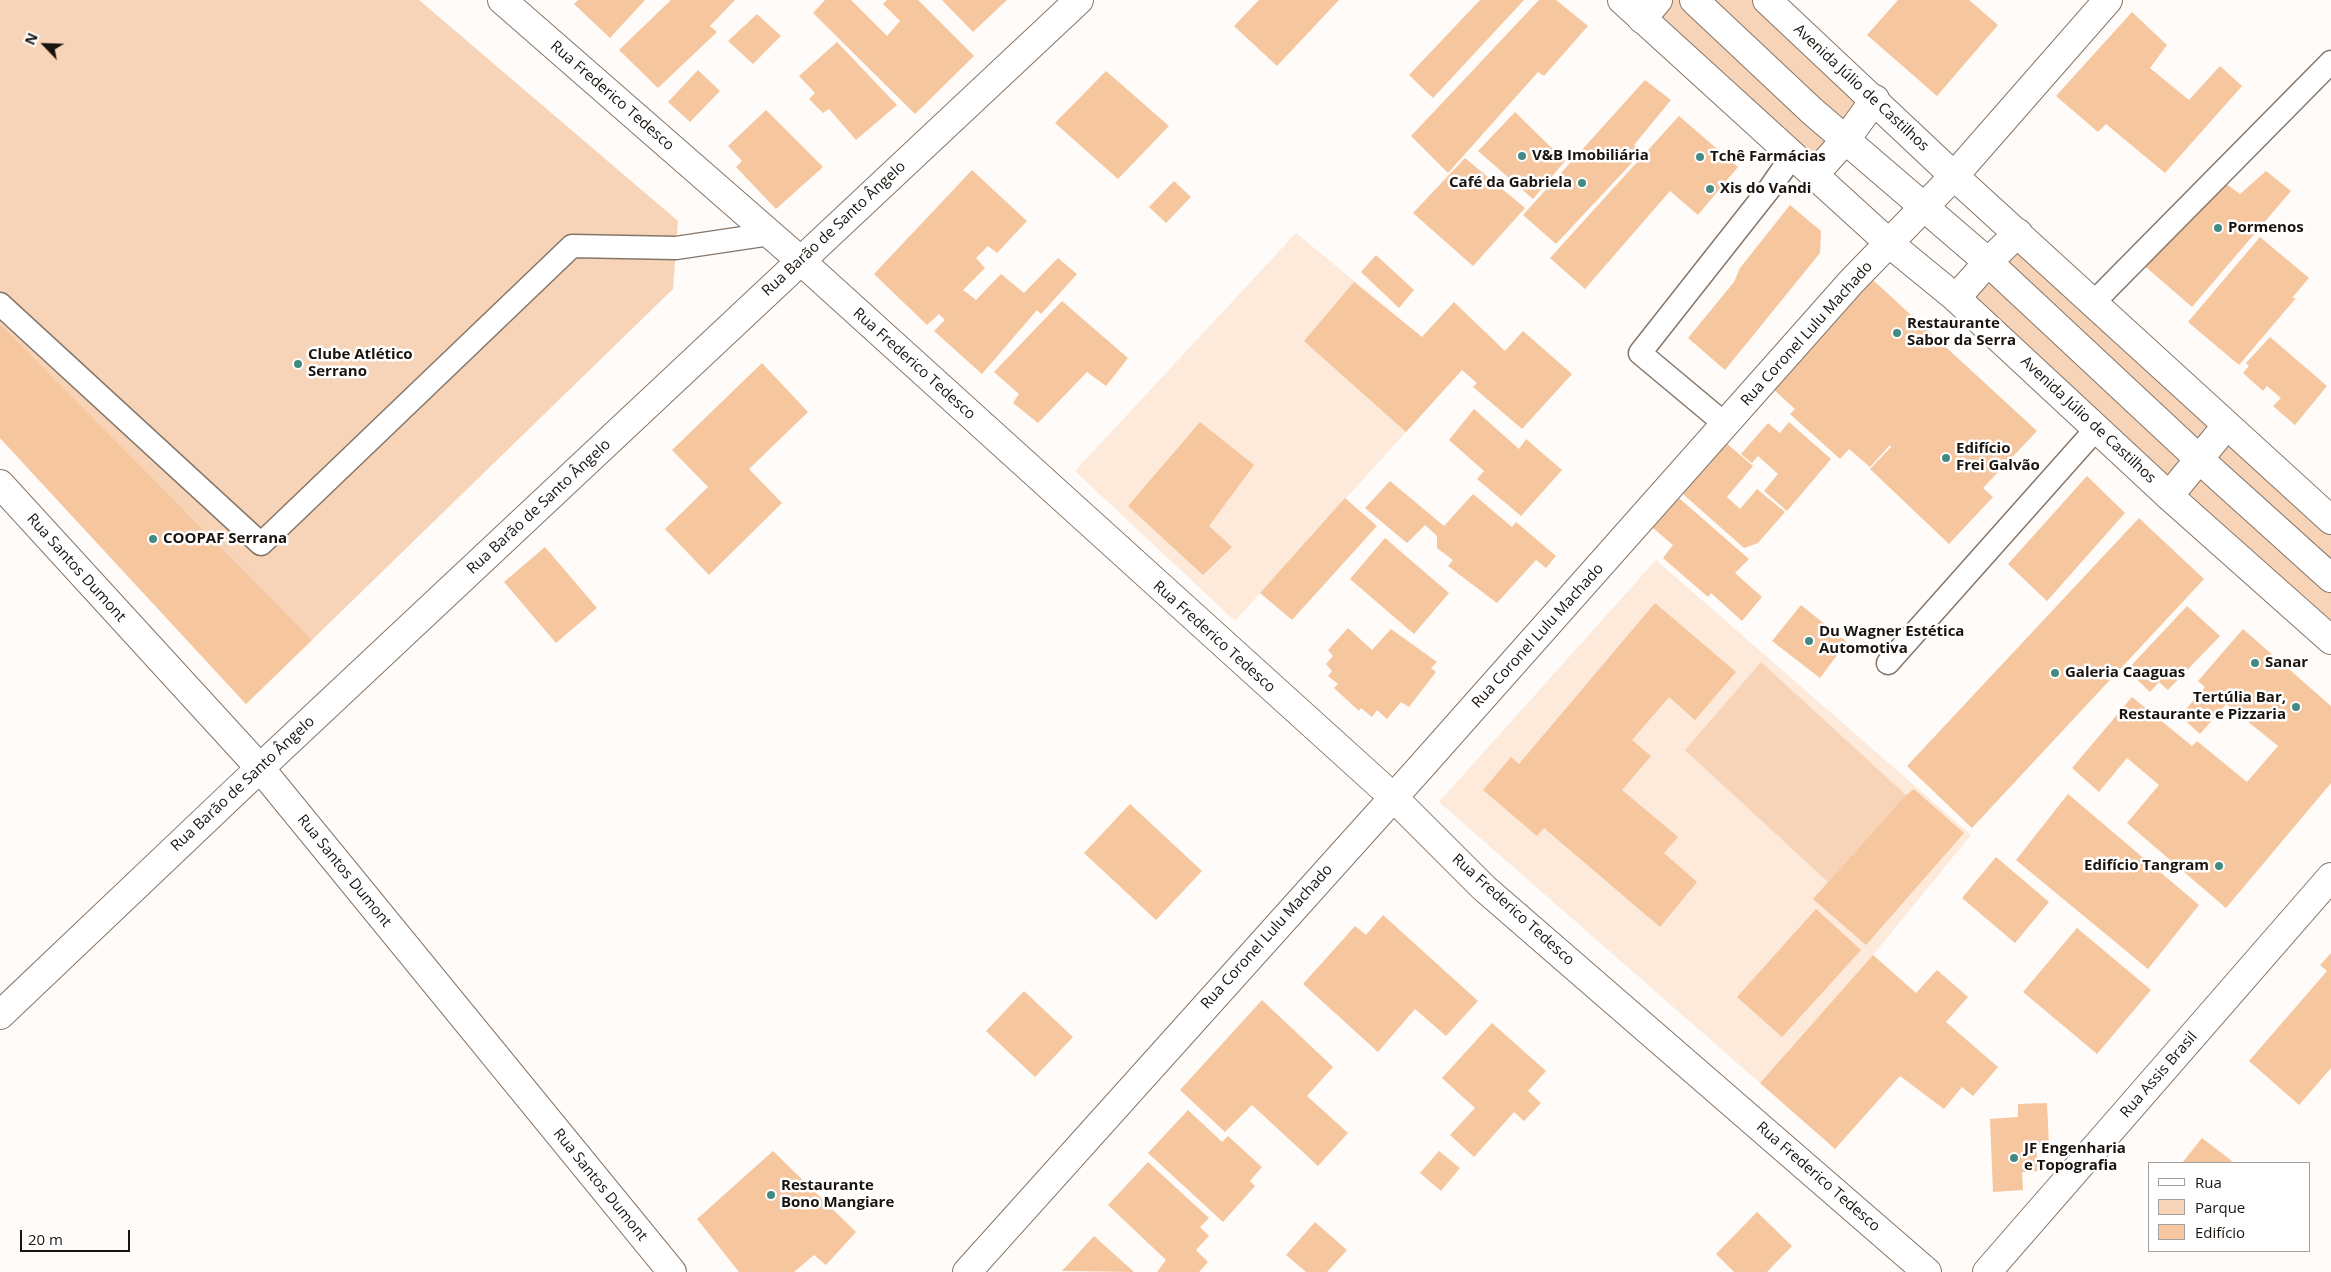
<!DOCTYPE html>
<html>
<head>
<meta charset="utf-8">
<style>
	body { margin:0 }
	#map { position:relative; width:2331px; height:1272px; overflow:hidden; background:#fefbf8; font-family:"Open Sans",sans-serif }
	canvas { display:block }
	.legend { position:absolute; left:2148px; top:1162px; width:162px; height:90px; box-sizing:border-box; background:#fff; border:1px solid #a3a19f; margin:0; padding:6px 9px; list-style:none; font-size:15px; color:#1a140f }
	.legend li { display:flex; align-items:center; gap:10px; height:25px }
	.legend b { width:25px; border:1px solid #a3a19f }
	.north { position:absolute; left:20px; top:20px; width:50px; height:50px; -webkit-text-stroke:4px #fff; paint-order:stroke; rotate:294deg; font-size:14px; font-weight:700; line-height:20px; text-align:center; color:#1a140f }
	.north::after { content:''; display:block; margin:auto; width:18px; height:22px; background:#1a140f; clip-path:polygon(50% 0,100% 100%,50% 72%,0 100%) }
	.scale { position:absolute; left:20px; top:1230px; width:110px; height:22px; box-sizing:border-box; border:2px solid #1a140f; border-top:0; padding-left:6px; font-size:15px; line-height:18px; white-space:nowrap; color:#1a140f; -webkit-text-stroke:4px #fff; paint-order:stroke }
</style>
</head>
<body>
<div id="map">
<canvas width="2331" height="1272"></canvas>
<ul class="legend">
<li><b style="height:6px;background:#fff"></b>Rua</li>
<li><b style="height:14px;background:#f7d4b7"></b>Parque</li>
<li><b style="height:14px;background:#f6c69e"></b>Edifício</li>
</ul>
<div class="north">N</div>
<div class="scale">20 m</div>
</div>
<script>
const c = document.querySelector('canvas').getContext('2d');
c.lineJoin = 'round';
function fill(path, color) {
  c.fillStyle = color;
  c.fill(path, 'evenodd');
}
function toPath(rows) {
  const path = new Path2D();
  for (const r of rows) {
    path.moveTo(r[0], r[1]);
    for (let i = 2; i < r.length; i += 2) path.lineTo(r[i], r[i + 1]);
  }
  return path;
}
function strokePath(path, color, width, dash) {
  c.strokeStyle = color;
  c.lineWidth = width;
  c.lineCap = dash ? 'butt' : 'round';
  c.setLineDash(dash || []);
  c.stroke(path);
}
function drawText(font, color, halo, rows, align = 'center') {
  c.font = font + ' "Open Sans",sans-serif';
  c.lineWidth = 5;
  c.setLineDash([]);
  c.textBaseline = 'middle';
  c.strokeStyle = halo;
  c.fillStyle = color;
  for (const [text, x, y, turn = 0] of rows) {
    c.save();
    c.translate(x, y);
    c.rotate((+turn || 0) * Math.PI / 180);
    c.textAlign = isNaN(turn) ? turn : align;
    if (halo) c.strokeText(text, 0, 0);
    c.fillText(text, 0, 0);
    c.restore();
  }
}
const built = toPath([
	[1296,233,1462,370,1235,621,1075,471],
	[1656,560,1971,835,1873,955,1760,1083,1439,802]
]);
const green = toPath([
	[0,0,419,0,678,221,673,289,246,704,0,438],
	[1658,0,1767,0,1875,99,1814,175,1642,19],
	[2018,233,2331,520,2331,640,1956,298],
	[1761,662,1906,795,1828,882,1685,750]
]);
const building = toPath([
	[578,0,645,0,610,38,574,4],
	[671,0,735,0,710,26,717,32,658,88,619,50],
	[825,0,851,0,887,36,900,21,883,4,887,0,918,0,974,56,915,114,813,13],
	[942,0,1007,0,973,32],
	[1259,0,1339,0,1277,66,1234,26],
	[1480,0,1524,0,1433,98,1409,75],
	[1539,0,1556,0,1588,26,1544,76,1538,72,1448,173,1411,136],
	[1898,0,1969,0,1998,25,1937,96,1867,35],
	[2132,12,2167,45,2150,68,2189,100,2220,66,2242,86,2165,173,2106,124,2098,132,2056,96],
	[757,14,781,36,753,64,728,41],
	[837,42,897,105,856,140,829,109,823,113,809,99,815,93,799,76],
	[698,70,720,91,690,122,668,102],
	[1106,71,1169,126,1118,179,1055,123],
	[1645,80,1671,100,1634,145,1642,152,1556,244,1523,215],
	[766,110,823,167,776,209,736,167,742,161,728,146],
	[1515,112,1565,161,1533,199,1478,151],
	[1679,116,1738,167,1698,215,1670,191,1585,289,1550,258],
	[1465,158,1525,208,1473,266,1413,213],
	[972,170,1027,221,997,253,988,246,976,258,985,268,963,290,976,300,1001,274,1024,293,1058,258,1077,274,1041,314,1037,310,982,374,934,331,945,320,939,314,927,325,874,274],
	[2266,171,2291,191,2192,307,2140,262,2225,183,2240,194],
	[1174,181,1191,197,1166,223,1149,207],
	[1790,205,1821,231,1820,253,1725,370,1688,338,1734,282,1740,268],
	[2260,237,2309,278,2292,298,2296,298,2239,365,2188,322],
	[1376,255,1414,290,1399,308,1361,272],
	[1873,280,2037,431,1983,488,1993,497,1949,544,1870,469,1891,447,1890,445,1870,467,1849,449,1840,459,1790,414,1795,409,1773,389],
	[1354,282,1422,337,1454,302,1505,351,1523,331,1572,374,1522,429,1473,387,1477,383,1462,370,1406,432,1304,341],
	[1062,301,1128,358,1106,386,1087,372,1038,423,1013,403,1019,394,994,372],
	[0,324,312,640,246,704,0,438],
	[2270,337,2327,386,2295,425,2273,406,2281,398,2267,386,2263,391,2243,373,2249,366,2246,363],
	[762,363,808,412,749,469,782,503,709,575,665,529,708,487,672,450],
	[1474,409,1519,449,1526,439,1562,470,1521,516,1477,479,1484,471,1449,440],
	[1200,422,1254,465,1209,526,1232,547,1203,575,1128,506],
	[1789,422,1831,459,1787,511,1764,491,1778,474,1758,456,1752,463,1741,454,1768,423,1780,433],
	[1718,436,1753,466,1727,497,1740,509,1757,489,1785,512,1758,543,1744,548,1675,487],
	[2087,476,2125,513,2047,601,2008,564],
	[1390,481,1444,526,1473,494,1512,527,1516,522,1556,556,1546,568,1536,560,1497,603,1448,566,1453,560,1437,548,1437,536,1425,525,1407,543,1365,508],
	[1672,492,1749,559,1735,573,1762,597,1742,621,1711,593,1708,597,1663,558,1673,545,1646,522],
	[1345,498,1377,526,1292,620,1260,593],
	[2139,518,2204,579,1972,828,1907,766],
	[1385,538,1449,593,1414,634,1350,579],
	[545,547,597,608,556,643,504,582],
	[1655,603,1736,672,1695,720,1669,697,1632,740,1651,756,1622,790,1678,837,1664,853,1697,882,1660,927,1544,828,1537,836,1483,790,1511,757,1519,764],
	[1801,605,1847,642,1820,678,1772,641],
	[2187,606,2220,636,2168,690,2159,682,2150,692,2127,670],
	[1348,628,1372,650,1391,629,1437,662,1431,668,1436,672,1409,707,1401,702,1387,719,1377,710,1372,717,1361,708,1359,711,1334,688,1338,684,1328,676,1332,671,1326,664,1333,656,1328,650],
	[2243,629,2331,706,2331,783,2226,908,2127,823,2159,785,2127,758,2099,792,2072,768,2132,697,2192,746,2197,741,2247,782,2278,746,2226,704,2200,734,2180,716,2205,687,2198,681],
	[1914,789,1964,833,1866,945,1813,899,1906,795],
	[2068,794,2199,905,2148,969,2016,860],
	[1130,804,1202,871,1156,920,1084,853],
	[1996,857,2049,902,2015,943,1962,898],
	[1816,909,1861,950,1782,1037,1737,997],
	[1383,915,1478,1001,1446,1036,1415,1009,1378,1052,1303,984,1355,926,1366,935],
	[2077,928,2151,990,2097,1054,2023,992],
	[2331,953,2331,1068,2299,1105,2249,1061,2327,971,2320,965],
	[1873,955,1916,993,1937,970,1968,997,1946,1022,1998,1067,1973,1096,1962,1087,1944,1109,1900,1076,1835,1149,1760,1083],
	[1024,991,1073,1037,1035,1077,986,1031],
	[1262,1000,1333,1067,1307,1096,1348,1133,1318,1166,1252,1105,1225,1132,1180,1090],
	[1492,1023,1546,1071,1528,1091,1541,1103,1524,1121,1514,1112,1474,1157,1450,1135,1475,1108,1442,1078],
	[2047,1103,2049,1145,2036,1145,2038,1171,2022,1172,2023,1190,1993,1192,1990,1119,2018,1117,2018,1104],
	[1188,1110,1222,1142,1228,1136,1262,1167,1250,1181,1255,1186,1223,1222,1148,1153],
	[2202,1138,2232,1161,2230,1163,2182,1163],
	[773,1151,856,1232,826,1265,814,1255,794,1272,739,1272,697,1219],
	[1439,1151,1460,1168,1441,1191,1420,1173],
	[1148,1162,1209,1218,1200,1227,1209,1236,1196,1250,1208,1262,1199,1272,1157,1272,1166,1260,1108,1205],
	[1757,1212,1792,1246,1767,1272,1734,1272,1716,1254],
	[1315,1222,1347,1250,1327,1272,1306,1272,1286,1255],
	[1094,1236,1134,1272,1062,1271]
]);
const service = toPath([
	[2094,302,2331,62],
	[0,304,261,544,572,246,676,248,770,234],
	[1725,424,1640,353,1770,188,1793,155],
	[1888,663,2097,428]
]);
const pedestrian = toPath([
	[1694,0,1812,111,1988,262,2199,459,2331,578],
	[1642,19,1658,0],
	[1814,175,1847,138,1875,99],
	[1956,298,1988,262,2018,233],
	[2169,496,2226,426]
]);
const minor = toPath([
	[502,0,801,261,1393,797,1484,888,1927,1272],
	[0,1015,260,768]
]);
const tertiary = toPath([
	[260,768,1079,0],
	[967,1272,1420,768,1852,281,1954,176,2108,0],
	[1987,1272,2331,877]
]);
const secondary = toPath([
	[1622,0,1890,244,1956,298,2169,496,2331,640],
	[1767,0,1954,176,2331,520],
	[0,484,260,768,672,1272]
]);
const markers = [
	[1522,156,5,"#438a83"],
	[1700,157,5,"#438a83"],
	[1582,183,5,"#438a83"],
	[1710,189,5,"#438a83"],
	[2218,228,5,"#438a83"],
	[1897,333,5,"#438a83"],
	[298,364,5,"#438a83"],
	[1946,458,5,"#438a83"],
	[153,539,5,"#438a83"],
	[1809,641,5,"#438a83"],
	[2255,663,5,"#438a83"],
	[2055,673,5,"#438a83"],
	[2296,707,5,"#438a83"],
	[2219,866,5,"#438a83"],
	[2014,1158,5,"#438a83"],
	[771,1195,5,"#438a83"]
];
const streetNames = [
	["Avenida Júlio de Castilhos",1861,88,43],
	["Rua Frederico Tedesco",612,96,41],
	["Rua Barão de Santo Ângelo",834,229,-43],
	["Rua Coronel Lulu Machado",1807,334,-48],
	["Rua Frederico Tedesco",914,364,42],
	["Avenida Júlio de Castilhos",2088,420,43],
	["Rua Barão de Santo Ângelo",539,507,-43],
	["Rua Santos Dumont",76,568,48],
	["Rua Coronel Lulu Machado",1538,636,-48],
	["Rua Frederico Tedesco",1214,637,42],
	["Rua Barão de Santo Ângelo",243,784,-43],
	["Rua Santos Dumont",344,871,51],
	["Rua Frederico Tedesco",1513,910,42],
	["Rua Coronel Lulu Machado",1267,937,-48],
	["Rua Assis Brasil",2159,1075,-49],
	["Rua Frederico Tedesco",1818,1177,41],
	["Rua Santos Dumont",600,1185,51]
];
const poiNames = [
	["V&B Imobiliária",1532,156],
	["Tchê Farmácias",1710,157],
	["Café da Gabriela",1572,183,"right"],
	["Xis do Vandi",1720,189],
	["Pormenos",2228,228],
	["Restaurante",1907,324],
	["Sabor da Serra",1907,341],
	["Clube Atlético",308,355],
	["Serrano",308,372],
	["Edifício",1956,449],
	["Frei Galvão",1956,466],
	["COOPAF Serrana",163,539],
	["Du Wagner Estética",1819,632],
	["Automotiva",1819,649],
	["Sanar",2265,663],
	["Galeria Caaguas",2065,673],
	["Tertúlia Bar,",2286,698,"right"],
	["Restaurante e Pizzaria",2286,715,"right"],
	["Edifício Tangram",2209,866,"right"],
	["JF Engenharia",2024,1149],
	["e Topografia",2024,1166],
	["Restaurante",781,1186],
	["Bono Mangiare",781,1203]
];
fill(built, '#fdeadb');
fill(green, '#f7d4b7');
fill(building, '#f6c69e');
strokePath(service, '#85766a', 25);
strokePath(pedestrian, '#85766a', 30);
strokePath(minor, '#85766a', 30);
strokePath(tertiary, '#85766a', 30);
strokePath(secondary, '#85766a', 30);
strokePath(service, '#fff', 22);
strokePath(pedestrian, '#fff', 28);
strokePath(minor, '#fff', 28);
strokePath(tertiary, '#fff', 28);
strokePath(secondary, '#fff', 28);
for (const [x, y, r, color] of markers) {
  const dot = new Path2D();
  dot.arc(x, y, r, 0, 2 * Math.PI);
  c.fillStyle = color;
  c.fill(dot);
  strokePath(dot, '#fff', 2);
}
drawText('15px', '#1a140f', '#fff', streetNames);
drawText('bold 15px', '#1a140f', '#fff', poiNames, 'left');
</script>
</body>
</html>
